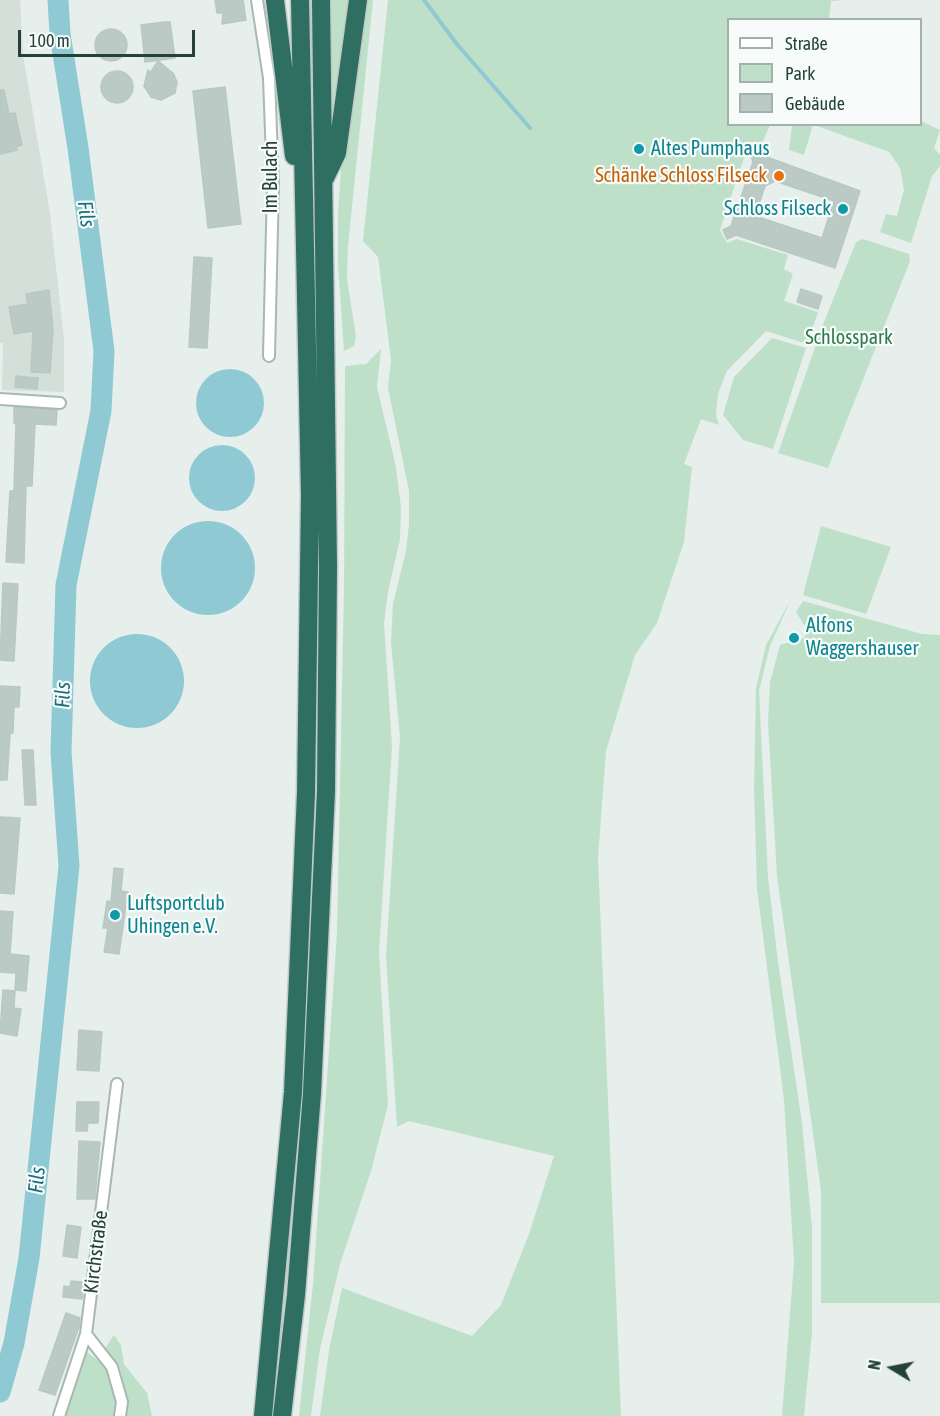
<!DOCTYPE html>
<html>
<head>
<meta charset="utf-8">
<style>
	body { margin:0 }
	#map { position:relative; width:940px; height:1416px; overflow:hidden; background:#e6efeb; font-family:"Asap Condensed",sans-serif }
	canvas { display:block }
	.legend { position:absolute; left:727px; top:18px; width:195px; height:108px; box-sizing:border-box; background:#f7fbf9; border:2px solid #a3b1ad; margin:0; padding:8px 10px; list-style:none; font-size:18px; color:#24423a }
	.legend li { display:flex; align-items:center; gap:12px; height:30px }
	.legend b { width:30px; border:2px solid #a3b1ad }
	.north { position:absolute; left:862px; top:1338px; width:60px; height:60px; -webkit-text-stroke:4px #f7fbf9; paint-order:stroke; rotate:280deg; font-size:16px; font-weight:700; line-height:24px; text-align:center; color:#24423a }
	.north::after { content:''; display:block; margin:auto; width:21px; height:27px; background:#24423a; clip-path:polygon(50% 0,100% 100%,50% 72%,0 100%) }
	.scale { position:absolute; left:18px; top:30px; width:177px; height:27px; box-sizing:border-box; border:3px solid #24423a; border-top:0; padding-left:8px; font-size:18px; line-height:21px; white-space:nowrap; color:#24423a; -webkit-text-stroke:4px #f7fbf9; paint-order:stroke }
</style>
</head>
<body>
<div id="map">
<canvas width="940" height="1416"></canvas>
<ul class="legend">
<li><b style="height:8px;background:#fff"></b>Straße</li>
<li><b style="height:16px;background:#bfe0c8"></b>Park</li>
<li><b style="height:16px;background:#bbcac4"></b>Gebäude</li>
</ul>
<div class="north">N</div>
<div class="scale">100 m</div>
</div>
<script>
const c = document.querySelector('canvas').getContext('2d');
c.lineJoin = 'round';
function fill(path, color) {
  c.fillStyle = color;
  c.fill(path, 'evenodd');
}
function toPath(rows) {
  const path = new Path2D();
  for (const r of rows) {
    if (r.length === 3) {
      path.moveTo(r[0] + r[2], r[1]);
      path.arc(r[0], r[1], r[2], 0, 2 * Math.PI);
      continue;
    }
    path.moveTo(r[0], r[1]);
    for (let i = 2; i < r.length; i += 2) path.lineTo(r[i], r[i + 1]);
  }
  return path;
}
function strokePath(path, color, width, dash) {
  c.strokeStyle = color;
  c.lineWidth = width;
  c.lineCap = dash ? 'butt' : 'round';
  c.setLineDash(dash || []);
  c.stroke(path);
}
function drawText(font, color, halo, rows, align = 'center') {
  c.font = font + ' "Asap Condensed",sans-serif';
  c.lineWidth = 4.5;
  c.setLineDash([]);
  c.textBaseline = 'middle';
  c.strokeStyle = halo;
  c.fillStyle = color;
  for (const [text, x, y, turn = 0] of rows) {
    c.save();
    c.translate(x, y);
    c.rotate((+turn || 0) * Math.PI / 180);
    c.textAlign = isNaN(turn) ? turn : align;
    if (halo) c.strokeText(text, 0, 0);
    c.fillText(text, 0, 0);
    c.restore();
  }
}
const built = toPath([
	[0,0,20,0,23,55,50,213,64,339,64,392,2,390,3,343,0,343]
]);
const green = toPath([
	[307,0,313,0,322,585,316,586],
	[328,0,351,0,333,122,330,121],
	[362,0,373,0,348,246,347,279,356,336,354,346,344,351,338,264,338,213,342,155],
	[388,0,844,0,831,1,829,19,728,20,728,124,770,125,762,143,749,142,720,230,727,243,737,239,788,255,784,269,793,274,784,301,818,312,807,344,766,331,727,371,718,394,716,415,719,425,701,419,684,464,692,467,684,542,657,623,635,655,606,751,598,858,621,1416,320,1416,329,1350,342,1288,472,1336,501,1305,529,1234,554,1156,409,1121,397,1127,386,956,400,737,391,643,393,604,406,551,409,524,409,491,388,388,391,360,378,257,363,241],
	[921,121,940,130,934,148,940,155,940,166,932,176,911,243,880,232,886,214,897,216,904,190,900,168,889,152,814,125,920,124],
	[792,125,813,125,804,155,789,150],
	[863,239,909,254,910,261,828,468,778,453,824,322,856,242],
	[772,338,806,348,773,449,743,440,723,415,734,377],
	[381,349,377,387,396,467,401,508,400,540,388,591,384,624,392,746,379,952,388,1105,371,1171,340,1264,320,1349,311,1416,299,1416,313,1284,337,933,344,589,345,366,366,364],
	[821,526,891,547,866,614,803,595],
	[791,599,770,646,759,691,768,877,778,962,802,1123,812,1228,812,1333,804,1416,782,1416,794,1262,784,1100,757,889,754,790,756,688,766,645],
	[803,601,922,634,940,635,940,1303,821,1303,821,1191,777,876,768,722,770,682,780,645,804,638,808,631,796,612],
	[318,845,295,1230,276,1416,272,1416,291,1230,305,1030,314,846],
	[114,1335,121,1345,124,1364,147,1393,152,1416,126,1416,128,1401,120,1368,105,1348],
	[87,1352,105,1366,114,1392,116,1416,65,1416]
]);
const water = toPath([
	[230,403,34],
	[222,478,33],
	[208,568,47],
	[137,681,47]
]);
const stream = toPath([
	[424,0,456,43,530,128]
]);
const river = toPath([
	[0,1392,14,1343,29,1258,69,866,61,752,66,585,101,411,104,351,78,148,60,34,58,0]
]);
const building = toPath([
	[215,0,243,0,246,20,222,24,223,13,217,13,215,0],
	[164,22,170,22,175,58,145,62,141,25,164,22],
	[111,45,16],
	[158,61,173,73,177,82,175,93,161,100,151,97,144,86,148,70,150,73,158,61],
	[117,87,16],
	[225,87,241,224,208,228,193,91,225,87],
	[0,90,4,90,9,114,15,113,22,145,16,147,17,150,0,154,0,90],
	[760,148,764,156,860,191,835,268,736,235,727,239,723,230,731,226,753,162,750,152,760,148],
	[775,181,834,201,822,238,755,216,765,186,775,181],
	[194,257,212,258,207,348,189,347,194,257],
	[801,289,822,296,818,309,797,302,801,289],
	[49,290,53,329,50,373,31,372,33,331,14,334,9,307,28,304,26,294,49,290],
	[16,376,38,378,37,389,15,387,16,376],
	[14,407,57,410,56,425,35,424,32,486,26,486,24,563,6,562,10,491,14,491,16,423,14,423,14,407],
	[3,583,18,584,14,661,0,660,3,583],
	[0,686,20,687,19,707,14,707,13,733,10,733,7,780,0,780,0,686],
	[22,750,33,750,36,805,25,805,22,750],
	[0,817,20,818,14,894,0,893,0,817],
	[114,868,123,869,121,891,128,892,119,954,104,952,108,928,103,928,107,901,111,902,114,868],
	[0,911,13,912,10,954,29,956,26,991,15,990,16,973,0,972,0,911],
	[3,990,15,991,14,1008,21,1009,17,1036,0,1033,3,990],
	[79,1030,102,1032,99,1071,77,1070,79,1030],
	[77,1102,99,1102,98,1123,88,1123,87,1131,76,1131,77,1102],
	[79,1141,100,1142,95,1199,77,1199,79,1141],
	[67,1225,81,1227,77,1258,63,1256,67,1225],
	[71,1281,84,1282,82,1299,63,1297,64,1286,70,1287,71,1281],
	[66,1313,80,1318,79,1327,55,1395,39,1390,66,1313]
]);
const street = toPath([
	[257,0,269,78,273,185,269,356],
	[0,399,60,403],
	[86,1334,112,1367,122,1402,120,1416],
	[59,1416,86,1334,117,1084]
]);
const highway = toPath([
	[275,0,294,156],
	[325,178,337,153,358,0],
	[263,1416,293,1092,306,793,310,496,300,0],
	[282,1416,296,1295,312,1093,326,791,328,566,321,0]
]);
const markers = [
	[639,149,6,"#0f9aa8"],
	[779,176,6,"#e8710a"],
	[843,209,6,"#0f9aa8"],
	[794,638,6,"#0f9aa8"],
	[115,915,6,"#0f9aa8"]
];
const cultureNames = [
	["Altes Pumphaus",651,149],
	["Schloss Filseck",831,209,"right"],
	["Alfons",806,626],
	["Waggershauser",806,649],
	["Luftsportclub",127,904],
	["Uhingen e.V.",127,927]
];
const foodNames = [
	["Schänke Schloss Filseck",767,176]
];
const streetNames = [
	["Im Bulach",271,177,-90],
	["Kirchstraße",96,1252,-83]
];
const parkNames = [
	["Schlosspark",849,338]
];
const waterNames = [
	["Fils",86,214,83],
	["Fils",63,695,-88],
	["Fils",37,1180,-84]
];
fill(built, '#d4dfda');
fill(green, '#bfe0c8');
fill(water, '#8ec9d4');
strokePath(stream, '#8ec9d4', 4);
strokePath(river, '#8ec9d4', 21);
fill(building, '#bbcac4');
strokePath(building, '#b8c9c2', 1.5);
strokePath(street, '#a8b8b2', 14);
strokePath(highway, '#c2cac8', 21);
strokePath(street, '#fff', 10);
strokePath(highway, '#2f6f62', 18);
for (const [x, y, r, color] of markers) {
  const dot = new Path2D();
  dot.arc(x, y, r, 0, 2 * Math.PI);
  c.fillStyle = color;
  c.fill(dot);
  strokePath(dot, '#f7fbf9', 2);
}
drawText('20px', '#0d838f', '#f7fbf9', cultureNames, 'left');
drawText('20px', '#c56008', '#f7fbf9', foodNames, 'right');
drawText('20px', '#24423a', '#f7fbf9', streetNames);
drawText('20px', '#2d7a4b', '#f7fbf9', parkNames);
drawText('italic 21px', '#1c6f80', '#f7fbf9', waterNames);
</script>
</body>
</html>
